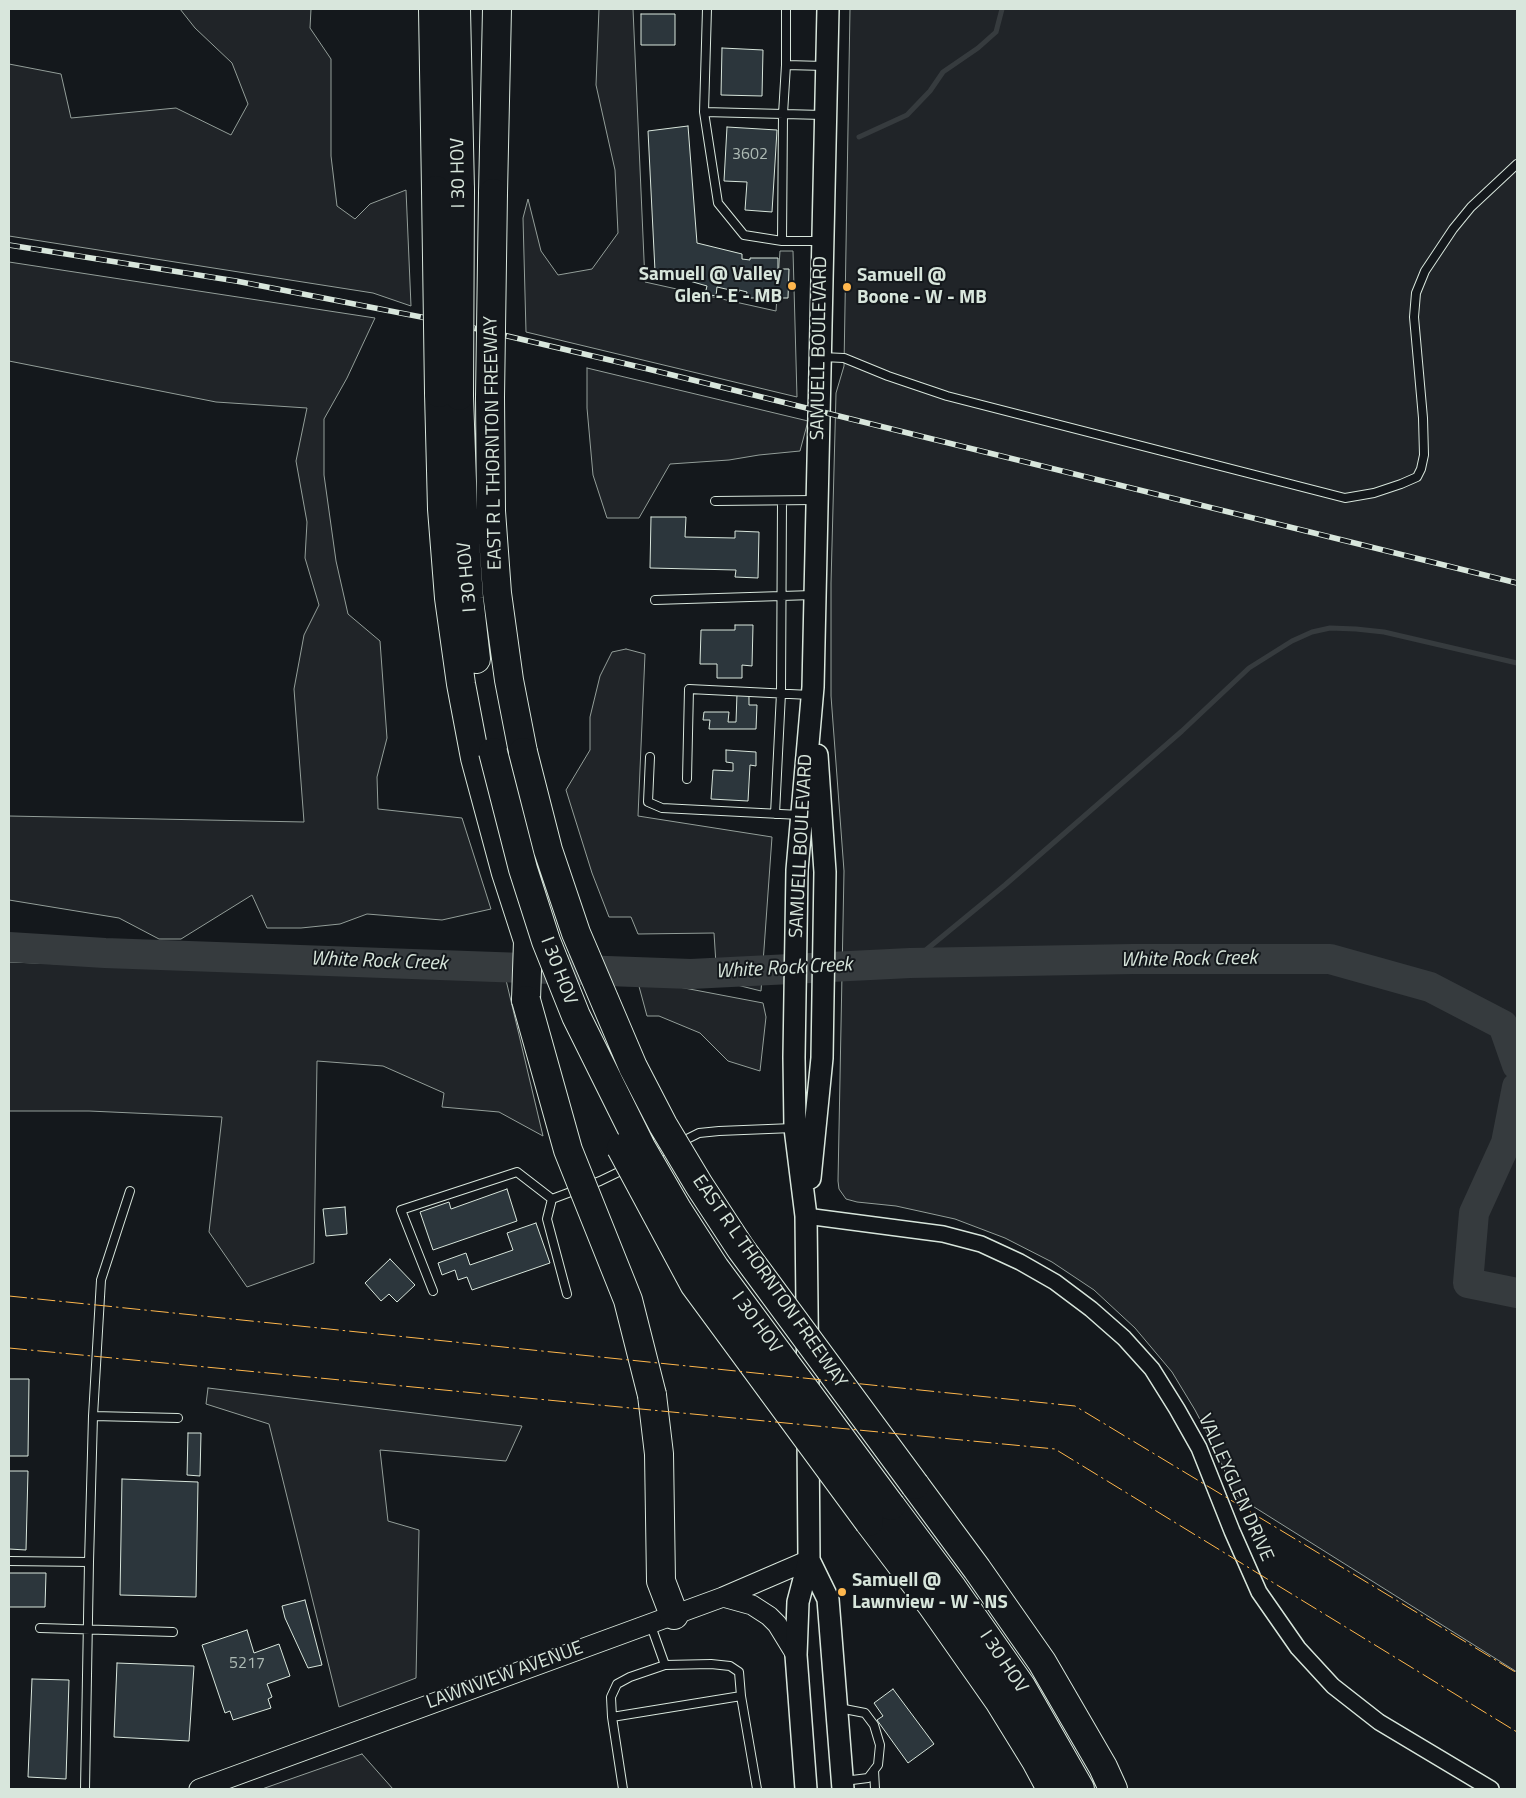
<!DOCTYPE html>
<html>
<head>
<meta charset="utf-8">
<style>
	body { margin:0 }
	#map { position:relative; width:1526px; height:1798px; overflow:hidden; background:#14181c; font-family:"Titillium Web",sans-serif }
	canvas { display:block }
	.frame { position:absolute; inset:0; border:10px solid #d8e6dc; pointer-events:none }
</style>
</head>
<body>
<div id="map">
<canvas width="1526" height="1798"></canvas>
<div class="frame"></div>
</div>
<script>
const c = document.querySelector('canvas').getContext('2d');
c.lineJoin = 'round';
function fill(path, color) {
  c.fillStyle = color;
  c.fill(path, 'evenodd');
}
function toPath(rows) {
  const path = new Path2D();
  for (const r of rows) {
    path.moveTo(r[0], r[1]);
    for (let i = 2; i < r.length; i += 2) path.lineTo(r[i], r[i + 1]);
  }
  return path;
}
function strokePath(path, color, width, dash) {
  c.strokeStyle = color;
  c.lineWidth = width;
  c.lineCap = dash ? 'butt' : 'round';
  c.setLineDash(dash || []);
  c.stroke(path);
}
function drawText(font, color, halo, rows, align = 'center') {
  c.font = font + ' "Titillium Web",sans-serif';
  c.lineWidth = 4;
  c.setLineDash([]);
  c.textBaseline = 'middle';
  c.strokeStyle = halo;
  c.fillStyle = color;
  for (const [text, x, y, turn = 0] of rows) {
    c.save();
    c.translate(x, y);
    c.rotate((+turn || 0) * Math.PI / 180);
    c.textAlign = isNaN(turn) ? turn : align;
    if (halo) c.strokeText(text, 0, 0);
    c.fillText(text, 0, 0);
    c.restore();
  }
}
const green = toPath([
	[180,9,311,9,310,28,331,59,331,156,337,206,355,219,370,204,406,190,411,306,373,293,9,236,9,64,61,74,71,118,176,108,231,135,248,104,232,63,195,28,180,9],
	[599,9,633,9,645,282,776,311,780,251,793,251,797,397,526,332,523,218,528,199,541,251,558,275,592,269,618,233,615,170,596,85,599,9],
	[850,9,1517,9,1517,1672,1235,1495,1215,1448,1195,1410,1172,1372,1135,1328,1094,1290,1052,1262,1005,1238,955,1219,896,1206,857,1202,846,1199,839,1189,838,1181,844,871,831,696,831,583,836,393,844,366,850,9],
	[9,262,375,318,347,378,324,419,324,475,336,561,348,614,380,641,387,738,377,777,378,809,462,818,491,909,442,920,367,914,340,924,301,928,267,928,252,895,181,939,159,939,119,918,9,900,9,816,304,822,294,689,304,635,319,605,305,558,307,522,296,461,307,408,216,402,9,361,9,262],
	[587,368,808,421,800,451,759,455,729,460,670,464,639,518,607,518,593,475,587,408,587,368],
	[626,649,645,654,638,816,772,837,761,991,717,980,714,933,638,934,631,917,609,917,592,873,566,790,590,750,590,717,600,676,612,652,626,649],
	[9,962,506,980,543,1136,499,1112,442,1107,444,1093,383,1066,317,1061,314,1263,247,1287,209,1232,222,1117,89,1111,9,1111,9,962],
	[637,979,763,1003,766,1017,760,1071,728,1061,700,1033,659,1016,647,1016,637,979],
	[208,1388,522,1426,506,1461,380,1450,388,1521,419,1530,416,1678,339,1707,269,1424,206,1404,208,1388],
	[362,1754,393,1789,262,1789,362,1754]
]);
const stream = toPath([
	[859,137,907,115,930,91,943,72,978,48,996,32,1002,9],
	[910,963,1005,885,1182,731,1249,668,1292,641,1312,632,1330,628,1356,629,1384,632,1517,663]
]);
const river = toPath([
	[9,947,105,953,691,974,910,963,1133,959,1330,959,1430,987,1503,1025,1517,1065],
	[1517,1087,1506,1143,1474,1213,1468,1283,1517,1293]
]);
const building = toPath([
	[641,14,675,14,675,45,641,45,641,14],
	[722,48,763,50,762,96,721,95,722,48],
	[688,126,697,243,742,254,742,259,750,260,750,258,778,258,778,269,789,269,788,298,746,298,747,292,739,290,739,292,717,287,716,296,705,294,707,286,655,271,648,131,688,126],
	[727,127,777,130,772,212,745,210,747,182,724,181,727,127],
	[651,517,686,517,685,537,735,538,735,531,759,532,758,578,735,577,736,570,650,568,651,517],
	[735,625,753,625,752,666,742,665,742,678,717,678,717,664,700,664,701,630,735,630,735,625],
	[737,694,749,694,749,705,757,705,756,729,709,729,710,720,703,720,704,712,729,712,728,722,736,722,737,694],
	[726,750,756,752,756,766,750,765,748,801,711,799,713,770,733,771,733,763,726,762,726,750],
	[507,1189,517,1221,433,1250,420,1212,449,1202,451,1209,507,1189],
	[345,1207,347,1234,326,1236,323,1209,345,1207],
	[536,1223,550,1263,472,1290,467,1277,458,1280,455,1270,442,1275,438,1263,466,1253,470,1265,513,1250,507,1233,536,1223],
	[390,1259,415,1285,397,1302,389,1294,381,1301,365,1283,390,1259],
	[9,1379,29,1379,28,1456,9,1456,9,1379],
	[188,1433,201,1433,200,1476,187,1475,188,1433],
	[9,1471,28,1471,26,1550,9,1549,9,1471],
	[122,1479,198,1482,196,1597,120,1595,122,1479],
	[9,1573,46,1573,45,1607,9,1607,9,1573],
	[305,1600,322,1665,308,1668,285,1618,282,1606,305,1600],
	[247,1630,254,1653,279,1644,290,1676,267,1684,272,1697,268,1699,271,1708,233,1720,230,1711,225,1713,202,1645,247,1630],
	[117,1663,194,1666,189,1741,114,1737,117,1663],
	[32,1679,69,1680,66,1779,28,1777,32,1679],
	[893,1689,934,1744,908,1763,877,1720,883,1716,874,1703,893,1689]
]);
const service = toPath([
	[707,9,704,112,823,115],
	[786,65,786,9],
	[704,112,718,203,744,235,782,241,822,241],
	[782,241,783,114,786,65,825,66],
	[822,357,844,358,888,376,947,396,1345,498,1374,493,1401,484,1417,477,1421,469,1424,455,1423,418,1414,317,1416,293,1425,271,1453,229,1471,207,1517,164],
	[715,501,815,500],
	[655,600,813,595],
	[650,757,648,802,662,808,800,815],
	[687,779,689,689,810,695],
	[775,814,781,693,782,501],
	[653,1156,699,1133,719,1131,793,1128],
	[552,1199,547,1219,567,1294],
	[433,1291,401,1210,517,1172,552,1199,600,1181,627,1168],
	[93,1416,178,1418],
	[9,1561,89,1562],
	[650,1623,665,1665],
	[40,1628,173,1632],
	[839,1708,865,1713,874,1725,880,1745,878,1765,868,1778,844,1781],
	[612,1717,611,1697,617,1684,630,1677,665,1665,711,1664,730,1666,739,1672,741,1696],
	[874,1770,875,1789],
	[85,1789,89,1562,93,1416,101,1280,130,1191],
	[623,1789,612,1717,741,1696,757,1789]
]);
const minor = toPath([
	[806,1216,943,1234,981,1244,1020,1262,1055,1282,1091,1309,1124,1338,1152,1369,1177,1409,1199,1448,1232,1531,1259,1592,1298,1648,1333,1686,1379,1722,1491,1789]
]);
const tertiary = toPath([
	[723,1597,752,1605,769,1616,777,1624,796,1655],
	[199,1789,723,1597,809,1560]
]);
const secondary = toPath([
	[810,1178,822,1058,825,872,817,755],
	[808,1398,806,1216,795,1128,794,1057,797,870,813,687,828,9],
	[809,1560,828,1599,843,1789],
	[806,1789,796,1655,798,1602,809,1560,808,1434]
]);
const motorway = toPath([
	[433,9,436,190],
	[456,9,460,190],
	[493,193,497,9],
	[439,393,442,509,449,598,461,684,475,758,506,873,528,941,526,1000],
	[459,396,463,510,469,598,476,659],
	[490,397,491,511,497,593,509,680,523,752],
	[652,1395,659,1454,661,1581,674,1615],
	[915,1485,977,1569,1042,1662,1103,1767,1113,1789],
	[891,1506,953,1589,1021,1686,1080,1789],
	[869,1522,931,1604,999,1701,1036,1761,1051,1789]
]);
const rail = toPath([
	[9,245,236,281,452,323,648,369,1517,583]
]);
const motorwayBridge = toPath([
	[436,190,439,393],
	[459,396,460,190],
	[490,397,493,193],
	[493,752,523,869,546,941,576,1016,641,1147,677,1209,715,1268,891,1506],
	[523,752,548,850,576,933,633,1067,663,1125,699,1185,741,1249,915,1485],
	[526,1000,568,1150,628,1300,652,1395],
	[621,1148,694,1284,869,1522]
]);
const power = toPath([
	[9,1296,1075,1406,1517,1673],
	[9,1348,1055,1449,1517,1732]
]);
const markers = [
	[792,286,5,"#ffb74d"],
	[847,287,5,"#ffb74d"],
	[842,1592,5,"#ffb74d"]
];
const numberNames = [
	["3602",750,155],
	["5217",247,1664]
];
const streetNames = [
	["I 30 HOV",459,173,-91],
	["SAMUELL BOULEVARD",820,348,-89],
	["EAST R L THORNTON FREEWAY",494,443,-91],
	["I 30 HOV",468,577,-95],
	["SAMUELL BOULEVARD",802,846,-87],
	["I 30 HOV",558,971,69],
	["EAST R L THORNTON FREEWAY",769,1282,55],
	["I 30 HOV",756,1323,54],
	["VALLEYGLEN DRIVE",1235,1488,66],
	["I 30 HOV",1003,1662,56],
	["LAWNVIEW AVENUE",505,1676,-20]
];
const poiNames = [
	["Samuell @ Valley",782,275,"right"],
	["Glen - E - MB",782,297,"right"],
	["Samuell @",857,276],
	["Boone - W - MB",857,298],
	["Samuell @",852,1581],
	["Lawnview - W - NS",852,1603]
];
const waterNames = [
	["White Rock Creek",1189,960,-1],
	["White Rock Creek",379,962,2],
	["White Rock Creek",784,969,-3]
];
fill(green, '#202428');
strokePath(green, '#939e99', 1);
strokePath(stream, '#363b3e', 5);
strokePath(river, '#363b3e', 30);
fill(building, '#2c363c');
strokePath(building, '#d8e6dc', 1);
strokePath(service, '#d8e6dc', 10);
strokePath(minor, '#d8e6dc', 18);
strokePath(tertiary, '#d8e6dc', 21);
strokePath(secondary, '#d8e6dc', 24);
strokePath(motorway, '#d8e6dc', 30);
strokePath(service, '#14181c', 8);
strokePath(minor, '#14181c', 15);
strokePath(tertiary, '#14181c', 19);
strokePath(secondary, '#14181c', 21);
strokePath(motorway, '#14181c', 28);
strokePath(rail, '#d8e6dc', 5.5);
strokePath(rail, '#14181c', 4, [11]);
strokePath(motorwayBridge, '#d8e6dc', 30, []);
strokePath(motorwayBridge, '#14181c', 28);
strokePath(power, '#ffb74d', 1, [18, 4, 2.5, 4]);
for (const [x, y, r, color] of markers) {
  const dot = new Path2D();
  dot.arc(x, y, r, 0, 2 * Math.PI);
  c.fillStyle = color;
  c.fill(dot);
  strokePath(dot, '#14181c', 2);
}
drawText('16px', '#adbab4', null, numberNames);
drawText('19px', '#d8e6dc', '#14181c', streetNames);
drawText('bold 19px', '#d8e6dc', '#14181c', poiNames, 'left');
drawText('italic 20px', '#d8e6dc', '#14181c', waterNames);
</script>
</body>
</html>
